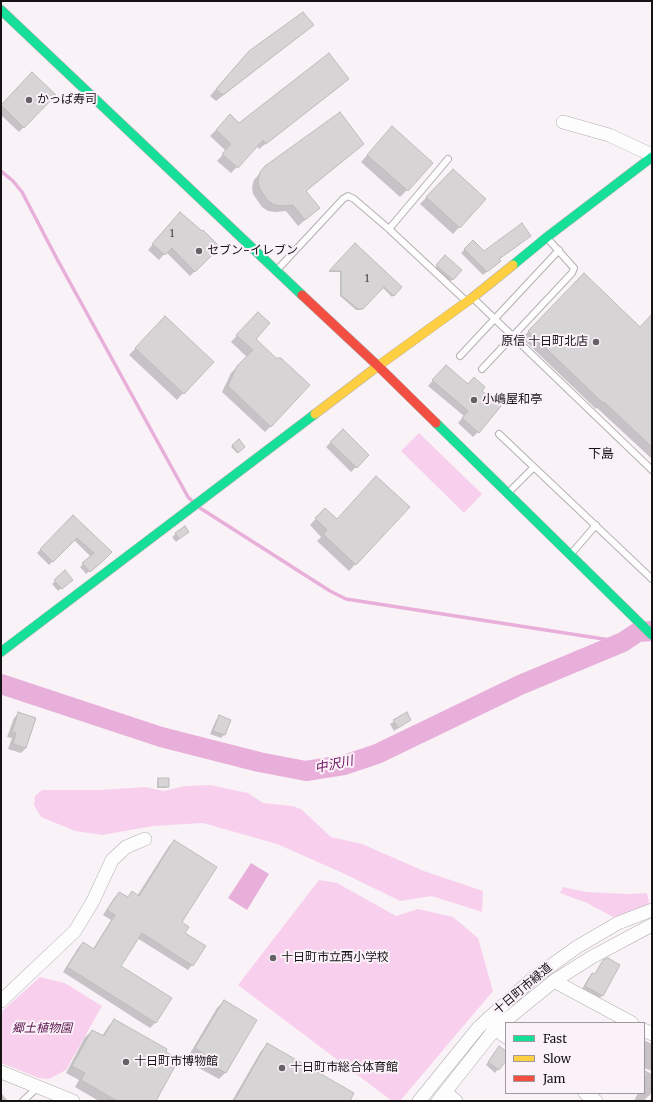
<!DOCTYPE html>
<html>
<head>
<meta charset="utf-8">
<style>
	body { margin:0 }
	#map { position:relative; width:653px; height:1102px; overflow:hidden; background:#f9f3f7; font-family:Merriweather,serif }
	canvas { display:block }
	.frame { position:absolute; inset:0; border:2px solid #161315; pointer-events:none }
	.legend { position:absolute; left:505px; top:1022px; width:140px; height:72px; box-sizing:border-box; background:#fbf1f8; border:1px solid #9f989d; margin:0; padding:5px 7px; list-style:none; font-size:12px; color:#161315 }
	.legend li { display:flex; align-items:center; gap:8px; height:20px }
	.legend b { width:20px; border:1px solid #9f989d }
</style>
</head>
<body>
<div id="map">
<canvas width="653" height="1102"></canvas>
<div class="frame"></div>
<ul class="legend">
<li><b style="height:5px;background:#16e098"></b>Fast</li>
<li><b style="height:5px;background:#ffcf43"></b>Slow</li>
<li><b style="height:5px;background:#f24e42"></b>Jam</li>
</ul>
</div>
<script>
const c = document.querySelector('canvas').getContext('2d');
c.lineJoin = 'round';
function fill(path, color) {
  c.fillStyle = color;
  c.fill(path, 'evenodd');
}
function toPath(rows) {
  const path = new Path2D();
  for (const r of rows) {
    path.moveTo(r[0], r[1]);
    for (let i = 2; i < r.length; i += 2) path.lineTo(r[i], r[i + 1]);
  }
  return path;
}
function strokePath(path, color, width, dash) {
  c.strokeStyle = color;
  c.lineWidth = width;
  c.lineCap = dash ? 'butt' : 'round';
  c.setLineDash(dash || []);
  c.stroke(path);
}
function drawText(font, color, halo, rows, align = 'center') {
  c.font = font + ' Merriweather,"Noto Sans JP",serif';
  c.lineWidth = 4;
  c.setLineDash([]);
  c.textBaseline = 'middle';
  c.strokeStyle = halo;
  c.fillStyle = color;
  for (const [text, x, y, turn = 0] of rows) {
    c.save();
    c.translate(x, y);
    c.rotate((+turn || 0) * Math.PI / 180);
    c.textAlign = isNaN(turn) ? turn : align;
    if (halo) c.strokeText(text, 0, 0);
    c.fillText(text, 0, 0);
    c.restore();
  }
}
const green = toPath([
	[419,433,482,494,464,513,401,451],
	[210,785,248,793,263,803,292,806,301,809,331,837,362,844,424,871,483,891,482,912,432,896,400,901,347,875,277,844,203,823,153,826,102,835,75,831,41,817,34,805,35,796,42,790,99,790,145,787,164,791,185,786],
	[319,880,337,883,396,916,418,909,453,917,478,938,493,991,400,1101,392,1101,238,985],
	[563,887,586,892,629,894,647,893,650,907,613,917,587,903,560,893],
	[40,977,65,983,102,1006,66,1070,49,1079,39,1078,1,1063,1,1012]
]);
const water = toPath([
	[251,863,269,874,247,910,228,898]
]);
const shadow = toPath([
	[313,25,306,31,216,101,210,96,242,59],
	[32,73,55,95,19,132,1,115,1,106],
	[348,79,342,85,259,149,257,146,231,173,217,161,226,151,210,136,224,122,239,124],
	[386,134,407,190,400,197,361,162],
	[363,144,305,192,312,214,298,226,286,211,275,212,268,211,262,207,253,194,252,187,254,180,266,166],
	[446,177,485,200,453,234,420,204],
	[175,218,219,247,190,276,166,252,159,260,148,250],
	[527,239,498,260,496,264,483,275,461,253,473,241,484,252],
	[355,245,401,287,392,297,382,287,361,310,356,310,340,296,340,272,329,272],
	[445,257,461,270,449,283,434,269],
	[584,274,640,328,652,316,652,459,597,408,596,409,522,338],
	[252,319,255,339,276,359,271,426,265,432,222,392,231,373,247,357,231,342],
	[159,324,183,393,177,400,129,355],
	[441,371,481,391,478,432,473,437,458,423,464,416,428,386],
	[343,430,368,455,351,472,326,447],
	[238,440,244,447,237,453,231,447],
	[408,507,349,571,317,541,321,537,310,525,325,509,336,520],
	[73,516,111,552,97,565,86,574,80,567,91,557,74,540,49,565,37,553],
	[184,527,184,535,176,542,172,537],
	[55,581,68,583,58,591,52,584],
	[19,713,26,748,21,753,8,749,12,738,7,737,14,718],
	[406,714,410,720,394,731,390,724],
	[219,717,229,721,224,735,221,738,210,734,216,720],
	[159,779,168,786,167,788,157,788,157,780],
	[174,841,181,922,192,965,188,970,137,938,120,966,170,998,155,1023,150,1028,63,972,78,948,83,943,93,949,111,920,103,915,114,898,119,893,127,898,132,893,137,896,169,846],
	[603,961,619,965,602,996,599,999,582,989,589,977,592,974,594,975,600,965],
	[224,1001,256,1020,225,1073,219,1079,195,1066,198,1061,189,1055,217,1008],
	[114,1020,155,1101,99,1101,75,1087,79,1080,66,1073,85,1037,92,1031,102,1036,108,1027],
	[644,1040,652,1044,652,1071,644,1068],
	[268,1044,349,1101,232,1101,261,1051],
	[496,1051,506,1053,506,1059,495,1073,486,1065],
	[644,1070,652,1074,652,1089,650,1095,646,1098,644,1101,634,1101,638,1093,644,1093,644,1077,646,1074,644,1073],
	[2,1094,7,1100,6,1101,1,1101]
]);
const stream = toPath([
	[1,171,13,181,22,192,57,259,188,497,192,501],
	[200,508,330,591,346,599,623,642]
]);
const river = toPath([
	[1,684,161,737,259,762,306,771,344,765,377,754,520,685,623,642,638,632,652,631]
]);
const building = toPath([
	[303,12,314,25,223,95,216,89,249,51,303,12],
	[329,53,349,79,266,144,263,140,238,168,222,154,231,144,216,130,230,114,239,123,329,53],
	[32,72,56,95,24,128,1,105,32,72],
	[340,112,364,144,306,191,320,208,305,220,293,205,282,206,275,205,268,201,263,194,259,187,258,180,260,172,265,166,340,112],
	[392,126,433,163,408,191,367,155,392,126],
	[453,169,486,199,460,228,426,197,453,169],
	[180,212,202,231,203,230,220,247,195,272,172,248,165,255,152,244,180,212],
	[522,223,531,236,499,259,501,261,487,272,464,249,473,240,484,251,522,223],
	[355,243,402,287,394,296,384,287,363,309,358,309,341,295,341,271,329,271,355,243],
	[445,255,462,270,453,280,436,265,445,255],
	[584,273,640,327,652,314,652,447,604,402,603,403,528,331,584,273],
	[258,312,270,323,256,339,276,358,281,358,310,385,271,427,228,386,237,366,253,350,236,335,258,312],
	[165,316,214,362,184,394,135,348,165,316],
	[446,365,468,384,474,377,485,387,482,391,501,406,479,433,462,418,468,411,432,380,446,365],
	[343,429,369,455,357,468,330,442,343,429],
	[239,439,245,447,238,453,232,445,239,439],
	[376,476,410,507,356,565,323,534,327,530,315,518,325,508,337,519,376,476],
	[73,515,112,552,102,562,90,572,82,563,94,553,77,538,53,562,40,549,73,515],
	[185,526,189,532,179,539,175,533,185,526],
	[65,570,73,580,62,589,54,580,65,570],
	[18,712,36,718,26,748,13,744,16,733,12,732,18,712],
	[407,712,411,720,398,728,393,720,407,712],
	[219,715,231,720,225,735,213,731,219,715],
	[158,778,169,778,169,787,158,787,158,778],
	[174,840,217,867,182,922,189,927,185,933,206,946,193,966,142,933,121,966,172,998,156,1023,67,967,83,942,94,949,115,915,107,910,119,892,128,897,132,891,139,896,174,840],
	[608,958,620,965,603,996,585,986,592,973,595,974,603,960,608,958],
	[224,1000,257,1020,226,1073,201,1059,204,1054,195,1048,224,1000],
	[114,1019,167,1049,166,1052,179,1059,156,1101,117,1101,81,1080,85,1073,72,1066,92,1030,104,1036,114,1019],
	[267,1043,354,1093,350,1101,234,1101,267,1043],
	[499,1046,506,1051,506,1061,499,1070,488,1062,499,1046]
]);
const lane = toPath([
	[389,229,448,159],
	[277,270,343,199,348,196,354,199,389,229,466,301],
	[473,298,652,470],
	[460,356,559,250],
	[482,369,572,273,574,268,548,239],
	[499,434,652,579],
	[509,492,533,468],
	[571,554,596,525],
	[23,1101,38,1087]
]);
const street = toPath([
	[563,122,609,135,652,155],
	[554,981,632,1023],
	[1,1001,75,931,93,901,112,860,126,847,145,839],
	[495,1029,506,1037],
	[644,1030,652,1034],
	[1,1072,73,1101],
	[445,1092,456,1101],
	[585,1093,596,1101],
	[419,1101,479,1027,531,980,577,947,618,923,652,910],
	[438,1101,495,1029,554,981,592,957,652,925]
]);
const fast = toPath([
	[1,10,302,295],
	[513,265,547,237,652,157],
	[436,423,652,635],
	[1,652,315,414]
]);
const slow = toPath([
	[315,414,378,366,472,298,513,265]
]);
const jam = toPath([
	[302,295,378,366,436,423]
]);
const markers = [
	[29,100,4,"#656164"],
	[199,251,4,"#656164"],
	[596,342,4,"#656164"],
	[474,400,4,"#656164"],
	[273,958,4,"#656164"],
	[126,1062,4,"#656164"],
	[282,1068,4,"#656164"]
];
const numberNames = [
	["1",172,234],
	["1",367,279]
];
const poiNames = [
	["かっぱ寿司",37,100],
	["セブン-イレブン",207,251],
	["原信 十日町北店",588,342,"right"],
	["小嶋屋和亭",482,400],
	["十日町市立西小学校",281,958],
	["十日町市博物館",134,1062],
	["十日町市総合体育館",290,1068]
];
const streetNames = [
	["十日町市緑道",523,989,-40]
];
const parkNames = [
	["郷土植物園",42,1029]
];
const neighbourhoodNames = [
	["下島",601,454]
];
const waterNames = [
	["中沢川",334,765,-12]
];
fill(green, '#f8d0ee');
fill(water, '#e8afda');
fill(shadow, '#0003');
strokePath(stream, '#e8afda', 3.5);
strokePath(river, '#e8afda', 20);
fill(building, '#d6d4d5');
strokePath(building, '#bdbbbc', 1);
strokePath(lane, '#b3afb2', 8);
strokePath(street, '#b3afb2', 14);
strokePath(fast, '#b3afb2', 10);
strokePath(slow, '#b3afb2', 10);
strokePath(jam, '#b3afb2', 10);
strokePath(lane, '#fefdfe', 6);
strokePath(street, '#fefdfe', 13);
strokePath(fast, '#16e098', 9);
strokePath(slow, '#ffcf43', 9);
strokePath(jam, '#f24e42', 9);
for (const [x, y, r, color] of markers) {
  const dot = new Path2D();
  dot.arc(x, y, r, 0, 2 * Math.PI);
  c.fillStyle = color;
  c.fill(dot);
  strokePath(dot, '#fbf1f8', 1.5);
}
drawText('10px', '#464345', null, numberNames);
drawText('12px', '#161315', '#fbf1f8', poiNames, 'left');
drawText('12px', '#161315', '#fbf1f8', streetNames);
drawText('italic 12px', '#57134b', '#fbf1f8', parkNames);
drawText('13px', '#161315', '#fbf1f8', neighbourhoodNames);
drawText('italic 13px', '#6b0e5c', '#fbf1f8', waterNames);
</script>
</body>
</html>
